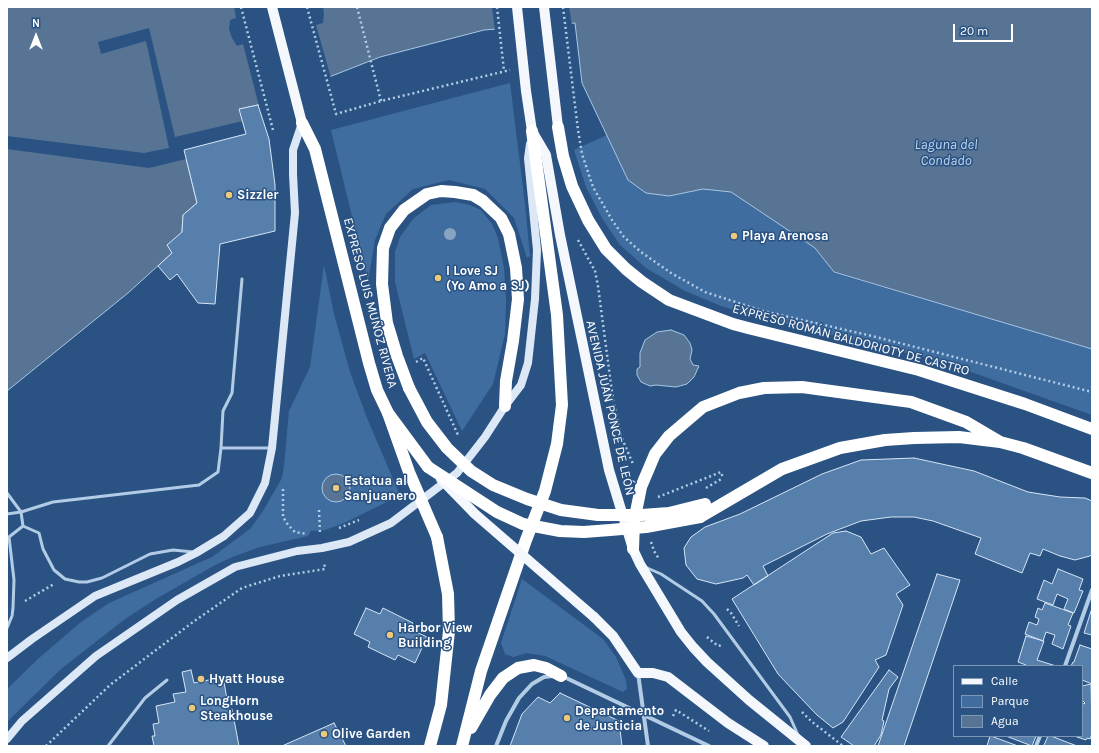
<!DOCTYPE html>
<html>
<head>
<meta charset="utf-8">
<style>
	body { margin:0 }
	#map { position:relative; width:1099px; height:753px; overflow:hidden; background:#2a5383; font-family:Karla,sans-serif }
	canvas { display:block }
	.frame { position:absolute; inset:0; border:8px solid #fff; pointer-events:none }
	.legend { position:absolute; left:953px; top:665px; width:130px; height:72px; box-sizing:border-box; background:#2a5383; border:1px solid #7f98b5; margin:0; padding:5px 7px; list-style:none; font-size:12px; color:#fff }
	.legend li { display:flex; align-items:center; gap:8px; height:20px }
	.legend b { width:20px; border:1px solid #7f98b5 }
	.north { position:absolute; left:16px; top:16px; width:40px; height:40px; -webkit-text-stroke:3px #2a5383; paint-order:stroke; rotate:0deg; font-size:11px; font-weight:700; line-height:16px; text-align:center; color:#fff }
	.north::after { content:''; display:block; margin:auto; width:14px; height:18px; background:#fff; clip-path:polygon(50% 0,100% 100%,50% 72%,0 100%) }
	.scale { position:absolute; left:953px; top:24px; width:60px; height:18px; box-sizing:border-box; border:2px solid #fff; border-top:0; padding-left:5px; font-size:12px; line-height:14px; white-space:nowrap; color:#fff; -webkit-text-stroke:3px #2a5383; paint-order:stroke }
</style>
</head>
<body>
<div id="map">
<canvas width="1099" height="753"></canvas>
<div class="frame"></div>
<ul class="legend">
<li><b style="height:5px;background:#f4f8fd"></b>Calle</li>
<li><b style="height:11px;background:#3f6d9f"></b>Parque</li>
<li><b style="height:11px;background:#577495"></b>Agua</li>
</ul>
<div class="north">N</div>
<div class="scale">20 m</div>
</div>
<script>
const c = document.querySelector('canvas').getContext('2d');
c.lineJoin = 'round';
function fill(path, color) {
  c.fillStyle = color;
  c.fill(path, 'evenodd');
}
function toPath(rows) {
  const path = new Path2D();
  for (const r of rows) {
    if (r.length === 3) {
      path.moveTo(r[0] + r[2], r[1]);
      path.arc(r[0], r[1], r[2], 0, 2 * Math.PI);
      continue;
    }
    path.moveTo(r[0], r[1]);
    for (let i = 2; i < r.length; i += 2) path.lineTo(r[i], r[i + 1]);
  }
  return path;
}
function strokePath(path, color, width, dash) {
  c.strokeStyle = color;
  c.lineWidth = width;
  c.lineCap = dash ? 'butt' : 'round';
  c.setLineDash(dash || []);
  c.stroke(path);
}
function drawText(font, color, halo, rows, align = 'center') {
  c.font = font + ' Karla,sans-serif';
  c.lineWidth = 3;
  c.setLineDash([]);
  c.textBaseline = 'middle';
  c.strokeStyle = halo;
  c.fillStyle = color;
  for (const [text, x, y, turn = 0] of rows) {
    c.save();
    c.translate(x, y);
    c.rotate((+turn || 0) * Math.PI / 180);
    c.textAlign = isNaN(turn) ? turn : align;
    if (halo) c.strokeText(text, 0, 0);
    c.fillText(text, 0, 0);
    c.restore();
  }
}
const green = toPath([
	[510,83,525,204,530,256,527,258,514,218,485,189,449,180,413,189,386,214,375,240,368,282,331,130],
	[607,135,628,180,669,196,703,189,731,192,815,248,834,273,1092,349,1092,415,943,362,762,318,721,306,685,291,646,268,620,245,602,218,586,187,574,150],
	[456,202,470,205,481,210,492,224,498,238,504,268,506,299,505,334,493,384,462,431,425,353,414,359,395,282,395,252,400,237,414,218,431,205],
	[324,265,334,314,350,372,367,418,399,493,397,497,344,523,325,530,311,531,308,536,260,547,235,556,215,565,156,599,125,619,61,669,7,722,7,689,39,658,81,622,109,603,212,557,250,529,263,511,282,478,284,466,289,411,310,367],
	[522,579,603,639,616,657,626,680,627,689,623,692,545,656,527,653,513,657,505,654,501,643]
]);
const water = toPath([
	[7,7,1092,7,1092,349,834,272,815,248,731,192,703,189,669,196,646,193,628,180,582,83,575,23,484,30,380,57,258,105,240,109,246,134,184,150,197,203,183,215,182,232,172,253,128,293,7,391,7,7],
	[671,330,684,335,690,343,692,350,690,359,693,365,699,366,694,377,687,384,676,387,656,385,650,386,641,382,637,375,637,369,640,367,640,353,645,340,657,332,671,330],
	[336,488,14]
]);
const pier = toPath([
	[234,7,323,7,324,14,323,23,316,25,331,78,259,106,243,44,237,46,232,38,229,29,230,20,236,18],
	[492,7,569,7,572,25,495,31],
	[149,28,175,137,243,121,246,134,184,150,186,159,149,168,7,149,7,136,144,153,169,148,146,41,101,54,98,42]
]);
const building = toPath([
	[258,105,269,139,275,185,275,231,220,244,215,304,198,303,177,274,170,280,158,266,172,253,167,245,182,232,183,215,197,203,184,150,246,134,239,109,258,105],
	[914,458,974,471,1028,492,1060,497,1085,498,1092,501,1092,554,1090,556,1075,560,1060,556,1043,549,1040,556,1030,553,1022,573,975,554,981,538,933,521,914,517,891,517,861,521,827,534,763,566,768,576,754,585,747,575,743,578,716,584,697,579,686,565,684,548,691,537,705,527,740,514,822,474,861,460,914,458],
	[846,531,861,537,871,554,884,548,910,585,896,594,903,605,886,655,875,660,879,667,843,722,833,728,817,715,778,674,732,599,833,533,846,531],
	[1058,569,1083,579,1079,590,1083,591,1074,613,1064,609,1068,599,1057,594,1053,605,1037,599,1044,580,1052,584,1058,569],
	[937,574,960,580,904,746,878,746,937,574],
	[1045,603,1073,613,1068,625,1071,626,1063,649,1052,644,1055,635,1046,632,1043,641,1025,634,1029,622,1037,625,1039,619,1035,617,1038,608,1042,610,1045,603],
	[366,608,380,614,383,608,413,623,410,629,427,637,415,663,398,655,395,660,368,647,370,642,354,634,366,608],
	[1092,608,1092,635,1084,633,1092,608],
	[1026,636,1044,641,1037,660,1056,666,1026,666,1026,665,1018,662,1026,636],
	[1080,645,1092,649,1092,684,1082,680,1082,666,1071,666,1073,662,1074,662,1080,645],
	[191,670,194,683,223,677,229,710,232,709,239,746,154,746,152,736,155,736,153,724,159,723,156,706,175,702,173,694,186,692,182,672,191,670],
	[889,670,898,677,889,689,882,720,884,721,881,735,874,746,854,746,841,737,889,670],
	[1091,684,1092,734,1090,739,1087,738,1086,740,1074,736,1082,736,1082,703,1084,704,1085,703,1082,700,1082,686,1091,684],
	[560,693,619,721,622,746,510,746,522,714,538,697,550,703,560,693],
	[334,723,346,746,282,746,334,723],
	[990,736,991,736,1018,746,987,746,990,736],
	[1006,736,1036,736,1032,746,1006,736],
	[1048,736,1051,736,1077,746,1046,746,1044,745,1048,736]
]);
const path = toPath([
	[241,7,273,130],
	[307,7,336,114,381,101,510,70],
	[357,7,381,101],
	[497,7,504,71],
	[563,7,578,130,582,154,593,187,612,220,624,237,641,252,671,273,705,292,763,311,872,336,1092,392],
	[578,240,595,271,598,286,613,400,621,436,633,464],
	[416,362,423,358,458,435],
	[283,489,283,517,288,525,295,532,307,534],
	[658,497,721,472,723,478],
	[319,510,320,533],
	[339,528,359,520],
	[651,542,654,551,659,559],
	[25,601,54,584],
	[727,609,731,613,739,626],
	[707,637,718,646,723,645],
	[802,712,811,721,843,746],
	[673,716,676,710,709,731],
	[46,746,110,685,193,622,242,588,280,576,325,569,324,562]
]);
const lane = toPath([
	[221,448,270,448],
	[7,493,21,512,23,526],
	[7,514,21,512,53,502,199,485,218,472,221,448,223,411,232,393,242,279],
	[23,526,39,533,43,549,54,570,65,579,79,582,87,582,102,578,150,554,173,550,193,552],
	[645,567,661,574,702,601,714,614,790,717,798,735],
	[7,628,12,616,13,608,14,580,9,537,23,526],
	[108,746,145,698,167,680]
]);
const street = toPath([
	[1065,666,1092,590],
	[638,673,648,746],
	[562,676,709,746],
	[496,746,506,721,519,698,532,684,544,677,553,676],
	[1036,746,1040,736]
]);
const secondary = toPath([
	[7,658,32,639,95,596,178,562,196,553,224,536,250,513,265,483,272,448,295,213,293,174,293,150,302,123],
	[7,739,22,721,96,656,177,600,235,567,297,551,322,548,349,542,391,523,457,473,485,437,505,406,521,385,528,363,535,299,537,250,528,158,530,144]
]);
const primary = toPath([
	[272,7,302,123],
	[517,7,526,91,532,131,546,155,560,235,609,470,633,549,640,564,681,632,693,647,707,662,749,700,806,746],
	[544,7,558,127],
	[594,617,613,636,638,673,653,673,668,677,728,723,764,746]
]);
const highway = toPath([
	[302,123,315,149,369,363,377,390,388,413,428,467],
	[558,127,563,156,572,186,588,220,606,249,626,269,642,282,669,300,733,324,748,328,919,370,1025,404,1092,429],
	[409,388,397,356,387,323,382,284,383,248,390,228,404,210,427,194,441,191,455,192,473,195,483,201,501,218,509,234,516,268,518,299,513,341,506,381,505,406],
	[700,517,782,469,840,448,885,440,914,438,959,437,1000,442,1023,448,1092,473],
	[633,549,634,522,641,487,655,454,669,436,703,407,739,393,764,388,802,387,911,402,966,422,1000,442],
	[471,728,490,695,503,678,518,668,534,665,546,668,561,676],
	[430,746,441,705,449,631,448,594,437,537],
	[462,746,481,671,526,540,545,491,557,444,562,405,557,315,532,131]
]);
const pathBridge = toPath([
	[706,488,723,478]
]);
const primaryBridge = toPath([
	[441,479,475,514,594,617]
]);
const highwayBridge = toPath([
	[409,388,427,422,447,448,471,471,493,485,527,499,561,510,598,515,642,515,669,513,705,504],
	[388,413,409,472,437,537],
	[428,467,497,512,523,524,560,531,584,532,610,530,646,527,700,517]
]);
const trees = [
	[450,234]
];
const markers = [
	[229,195,4,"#edc97b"],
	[734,236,4,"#edc97b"],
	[438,278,4,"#edc97b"],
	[336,488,4,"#edc97b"],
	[390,635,4,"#edc97b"],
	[201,679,4,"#edc97b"],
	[192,708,4,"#edc97b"],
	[567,718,4,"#edc97b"],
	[324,734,4,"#edc97b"]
];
const poiNames = [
	["Sizzler",237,195],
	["Playa Arenosa",742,236],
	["I Love SJ",446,271],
	["(Yo Amo a SJ)",446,286],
	["Estatua al",344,481],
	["Sanjuanero",344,496],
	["Harbor View",398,628],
	["Building",398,643],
	["Hyatt House",209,679],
	["LongHorn",200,701],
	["Steakhouse",200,716],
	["Departamento",575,711],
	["de Justicia",575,726],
	["Olive Garden",332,734]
];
const streetNames = [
	["EXPRESO LUIS MUÑOZ RIVERA",370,303,75],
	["EXPRESO ROMÁN BALDORIOTY DE CASTRO",851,340,15],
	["AVENIDA JUAN PONCE DE LEÓN",610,408,77]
];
const waterNames = [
	["Laguna del",946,145],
	["Condado",946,161]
];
fill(green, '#3f6d9f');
fill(water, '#577495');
strokePath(water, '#a8c7e6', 1);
fill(pier, '#2a5383');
fill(building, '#567fac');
strokePath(building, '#d6e5f5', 1);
strokePath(path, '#b3cce6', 2.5, [2, 3]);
strokePath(lane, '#b3cce6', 3);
strokePath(street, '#b3cce6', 4);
strokePath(secondary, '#dce8f6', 8);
strokePath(primary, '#f4f8fd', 10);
strokePath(highway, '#fff', 12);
strokePath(pathBridge, '#b3cce6', 2.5, [2, 3]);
strokePath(primaryBridge, '#f4f8fd', 10);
strokePath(highwayBridge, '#fff', 12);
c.fillStyle = '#89a3c2';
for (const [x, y] of trees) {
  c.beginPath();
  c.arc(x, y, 6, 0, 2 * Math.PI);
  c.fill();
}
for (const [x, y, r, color] of markers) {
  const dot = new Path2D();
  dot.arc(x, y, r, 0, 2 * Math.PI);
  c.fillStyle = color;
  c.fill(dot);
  strokePath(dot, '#2a5383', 1.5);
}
drawText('bold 13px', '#fff', '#2a5383', poiNames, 'left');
drawText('13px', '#fff', '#2a5383', streetNames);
drawText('italic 14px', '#bfd6ee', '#2a5383', waterNames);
</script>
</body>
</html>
